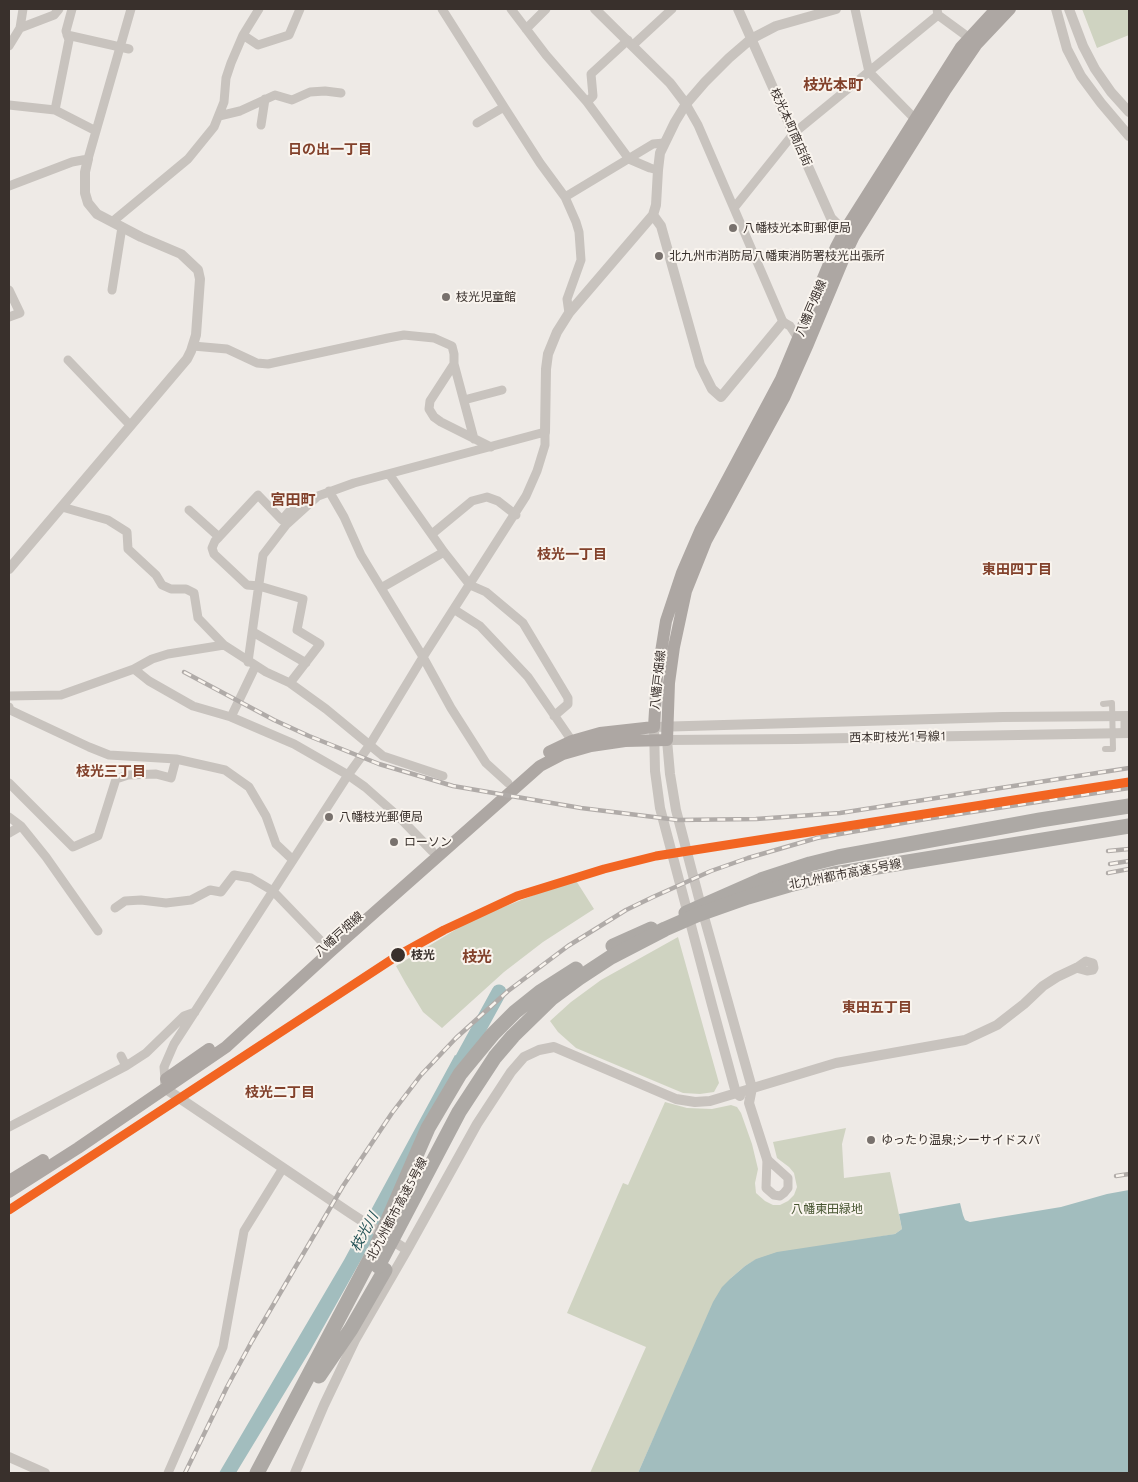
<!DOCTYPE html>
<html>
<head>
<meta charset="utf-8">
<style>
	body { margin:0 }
	#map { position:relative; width:1138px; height:1482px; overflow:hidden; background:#eeeae6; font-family:Ubuntu,sans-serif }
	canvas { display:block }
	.frame { position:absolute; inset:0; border:10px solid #39302c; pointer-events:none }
</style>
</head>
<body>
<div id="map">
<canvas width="1138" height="1482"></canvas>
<div class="frame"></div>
</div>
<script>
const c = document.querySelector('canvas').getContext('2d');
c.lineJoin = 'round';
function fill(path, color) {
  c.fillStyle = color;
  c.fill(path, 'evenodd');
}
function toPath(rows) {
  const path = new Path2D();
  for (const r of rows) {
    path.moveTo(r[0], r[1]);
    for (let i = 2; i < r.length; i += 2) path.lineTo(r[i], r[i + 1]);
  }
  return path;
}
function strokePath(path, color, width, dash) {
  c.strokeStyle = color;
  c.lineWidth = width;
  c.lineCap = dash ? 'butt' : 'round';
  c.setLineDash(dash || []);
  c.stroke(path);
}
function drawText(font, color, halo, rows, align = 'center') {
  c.font = font + ' Ubuntu,"Noto Sans JP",sans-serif';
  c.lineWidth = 4;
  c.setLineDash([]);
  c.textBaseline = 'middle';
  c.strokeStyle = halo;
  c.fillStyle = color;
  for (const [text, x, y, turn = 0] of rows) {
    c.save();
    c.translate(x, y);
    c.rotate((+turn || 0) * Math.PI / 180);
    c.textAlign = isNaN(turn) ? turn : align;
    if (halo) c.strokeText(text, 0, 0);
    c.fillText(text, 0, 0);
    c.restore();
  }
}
const green = toPath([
	[1082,9,1129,9,1129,35,1097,48],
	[575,879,594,909,543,942,504,972,442,1028,423,1012,406,984,396,966,473,919],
	[678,937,719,1083,714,1092,700,1094,683,1093,671,1088,576,1048,558,1032,550,1021,571,1002,601,980],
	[665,1102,687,1108,712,1109,731,1105,737,1107,741,1113,752,1144,758,1169,755,1183,756,1193,765,1201,773,1205,780,1205,788,1201,794,1195,797,1187,794,1173,789,1167,777,1158,773,1142,846,1128,842,1144,844,1178,890,1172,902,1229,895,1234,757,1259,745,1266,731,1278,654,1437,638,1473,590,1473,646,1347,567,1313,623,1183,628,1185]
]);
const water = toPath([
	[455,1055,468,1062,384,1219,310,1351,236,1473,219,1473,344,1260],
	[1129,1190,1129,1473,638,1473,713,1302,722,1287,731,1278,745,1266,756,1259,777,1252,895,1234,902,1229,899,1214,960,1203,963,1215,965,1220,970,1222,1061,1207,1107,1194]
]);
const river = toPath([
	[453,1076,499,992]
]);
const minor = toPath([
	[442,9,504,107,540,163,565,197,576,222,579,232,581,260,567,299,569,313],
	[511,9,546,55,587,102,629,159,650,168,658,170],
	[855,9,869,72,915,119],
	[938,15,968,37],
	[20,28,54,15,59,9],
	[526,29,546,9],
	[67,35,129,49],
	[243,35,258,45,289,35,300,9],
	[633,45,672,9],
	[9,46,20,28,23,9],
	[587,102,593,96,591,74,628,40],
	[686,104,698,125,783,322,790,326,798,338],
	[9,105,55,110,96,131],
	[55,110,69,40,66,31,72,9],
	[219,116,240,111,275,95,292,100,310,92,325,91,341,93],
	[477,123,504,107],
	[261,125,265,99],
	[9,186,72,162,88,159,131,9],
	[565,197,653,144,664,143],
	[734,208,794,133,938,15,937,9],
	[112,222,188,159,214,127,224,102,226,78,231,63,243,35,259,9],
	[9,290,20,313,9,317],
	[112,290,122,227],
	[193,346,227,349,257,363,268,364,388,338,404,335,434,338,452,346,454,354,454,364,430,401,429,409,434,417,441,422,491,447],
	[68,360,130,425],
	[454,364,474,439],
	[464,400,502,390],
	[389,474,444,552,470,585,486,592,523,623,568,698,568,704,554,716],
	[329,491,344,517,361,555,423,657,451,708,486,763,508,783],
	[62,507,108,520,127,532,128,549,156,575,162,585,171,589,186,589,194,593,198,618,224,645,266,672,290,683,326,709,383,756,443,776],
	[189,510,219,537,258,495,282,520,293,507,308,504],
	[432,534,472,501,487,497,498,501,516,515],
	[219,537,215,541,212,548,214,554,247,585,259,586,303,599,297,630,320,644,290,683],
	[381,588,444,552],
	[455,610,480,626,528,677,572,741],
	[253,632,306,663],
	[134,669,149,681,193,706,231,717,294,744,348,775,365,787,399,817,432,851],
	[9,696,61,695,134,669,152,659,168,654,224,645],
	[9,707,10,710,89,747,109,755,176,759,225,770,249,787,266,816,276,844,293,860],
	[1125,716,1125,733],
	[231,717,255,667],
	[9,783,73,847,98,836,116,779,128,775,156,774,171,778,176,759],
	[9,817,21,826,46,857,98,931],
	[9,833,21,826],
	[115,908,125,901,141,900,166,903,191,900,210,890,221,892,234,875,251,878,273,891,325,945],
	[1086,961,1093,963,1094,968,1093,970,1087,971,1076,968,1086,961],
	[121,1056,126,1066],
	[165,1079,164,1067,174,1044,348,775,369,746,423,657,526,496,537,471,545,445,545,432,354,483,318,496,286,525,263,555,248,662],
	[9,1127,126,1066,146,1053,184,1016,195,1012],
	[767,1159,788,1178,788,1188,784,1193,780,1196,774,1195,766,1188,767,1159],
	[168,1473,223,1347,244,1231,283,1168]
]);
const tertiary = toPath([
	[595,9,670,83,686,104],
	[738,9,831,218,839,226,851,234],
	[1056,9,1067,49,1081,76,1101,103,1129,136],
	[1069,9,1083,46,1095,69,1111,92,1129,112],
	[653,215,661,226,700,365,712,389,721,397,783,322],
	[545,432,546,369,548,354,557,332,569,313,653,215,656,205,658,170,660,153,675,122,686,104,705,82,729,58,751,39,776,26,836,9],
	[9,569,187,359,191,351,196,335,200,279,198,270,181,254,141,237,97,214,88,203,85,193,85,172,88,159],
	[165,1082,166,1089,350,1213,407,1250],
	[740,1096,736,1093,712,1005,660,808,655,771,654,727,1003,717,1129,716],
	[767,1159,749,1103,752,1088,701,906,676,810,670,774,667,740,796,739,1129,733],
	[9,1457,45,1473],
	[295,1473,324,1405,355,1340,407,1250,477,1124,511,1072,524,1057,539,1050,554,1047,676,1099,695,1102,710,1101,836,1063,965,1040,997,1025,1024,1004,1043,986,1057,977,1076,968]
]);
const primary = toPath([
	[549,752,572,741,600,733,654,727,657,677,666,621,682,573,701,529,781,379,836,247,845,230,961,47,996,9],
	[166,1079,209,1049],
	[9,1181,43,1160],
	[9,1192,78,1148,226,1047,331,951,540,766,563,754,591,746,625,741,667,740,669,683,674,647,686,591,706,541,784,398,808,344,846,253,854,236,946,89,976,45,1010,9]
]);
const motorway = toPath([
	[686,913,761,880,810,864,838,857,1040,820,1129,806],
	[613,946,651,929],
	[319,1376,351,1329,385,1270],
	[257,1473,371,1257]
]);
const rail = toPath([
	[184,672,274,720,309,736,379,764,453,786,581,808,678,820,756,819,840,813,1129,768],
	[1108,851,1129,849],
	[1110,864,1129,861],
	[1108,873,1129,869],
	[1116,1176,1129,1174],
	[185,1473,227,1387,252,1341,343,1186,392,1113,421,1075,456,1038,508,991,568,946,626,910,653,897,711,871,748,858,817,838,926,819,1129,788]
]);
const pedestrianBridge = toPath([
	[1103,704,1112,703,1113,749,1105,749]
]);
const motorwayBridge = toPath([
	[377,1245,428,1128,460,1074,493,1034,515,1012,540,992,576,969],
	[378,1266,459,1112,495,1057,513,1036,552,998,579,978,611,957,665,929,697,915,748,897,789,885,834,874,1129,826]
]);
const rail1 = toPath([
	[9,1210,397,956,444,930,517,896,604,869,656,856,1129,782]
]);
const markers = [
	[733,228,5,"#78716d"],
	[659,256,5,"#78716d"],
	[446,297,5,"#78716d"],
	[329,817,5,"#78716d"],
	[394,842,5,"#78716d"],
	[398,955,8,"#39302c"],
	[871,1140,5,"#78716d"]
];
const streetNames = [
	["枝光本町商店街",791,127,66],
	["八幡戸畑線",811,308,-67],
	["八幡戸畑線",658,680,-84],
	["西本町枝光1号線1",898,737,-1],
	["北九州都市高速5号線",845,874,-11],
	["八幡戸畑線",339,934,-42],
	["北九州都市高速5号線",397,1209,-62]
];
const poiNames = [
	["八幡枝光本町郵便局",743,228],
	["北九州市消防局八幡東消防署枝光出張所",669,256],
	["枝光児童館",456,297],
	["八幡枝光郵便局",339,817],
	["ローソン",404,842],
	["ゆったり温泉;シーサイドスパ",881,1140]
];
const stopNames = [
	["枝光",411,955]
];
const parkNames = [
	["八幡東田緑地",827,1209]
];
const neighbourhoodNames = [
	["日の出一丁目",330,149],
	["枝光一丁目",572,554],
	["東田四丁目",1017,569],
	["枝光三丁目",111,771],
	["東田五丁目",877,1007],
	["枝光二丁目",280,1092]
];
const waterNames = [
	["枝光川",364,1232,-61]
];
const quarterNames = [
	["枝光本町",833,85],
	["宮田町",293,500],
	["枝光",477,957]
];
fill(green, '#cfd3c1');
fill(water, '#a2bdbe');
strokePath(river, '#a2bdbe', 15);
strokePath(minor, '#c8c3be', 9);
strokePath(tertiary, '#c8c3be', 10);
strokePath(primary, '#ada7a3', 12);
strokePath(motorway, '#ada9a5', 15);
strokePath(rail, '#b0aba8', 4.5);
strokePath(rail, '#f9f4ee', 2.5, [8]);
strokePath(pedestrianBridge, '#c8c3be', 6);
strokePath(motorwayBridge, '#ada9a5', 15);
strokePath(rail1, '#f26522', 9);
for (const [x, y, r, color] of markers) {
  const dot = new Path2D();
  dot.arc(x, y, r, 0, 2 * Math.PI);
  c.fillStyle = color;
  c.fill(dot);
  strokePath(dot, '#f9f4ee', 2);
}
drawText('12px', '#39302c', '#f9f4ee', streetNames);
drawText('12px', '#39302c', '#f9f4ee', poiNames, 'left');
drawText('bold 12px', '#39302c', '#f9f4ee', stopNames, 'left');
drawText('12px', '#475531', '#f9f4ee', parkNames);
drawText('bold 14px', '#82412b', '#f9f4ee', neighbourhoodNames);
drawText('italic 14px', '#245357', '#f9f4ee', waterNames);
drawText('bold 15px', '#82412b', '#f9f4ee', quarterNames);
</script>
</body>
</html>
